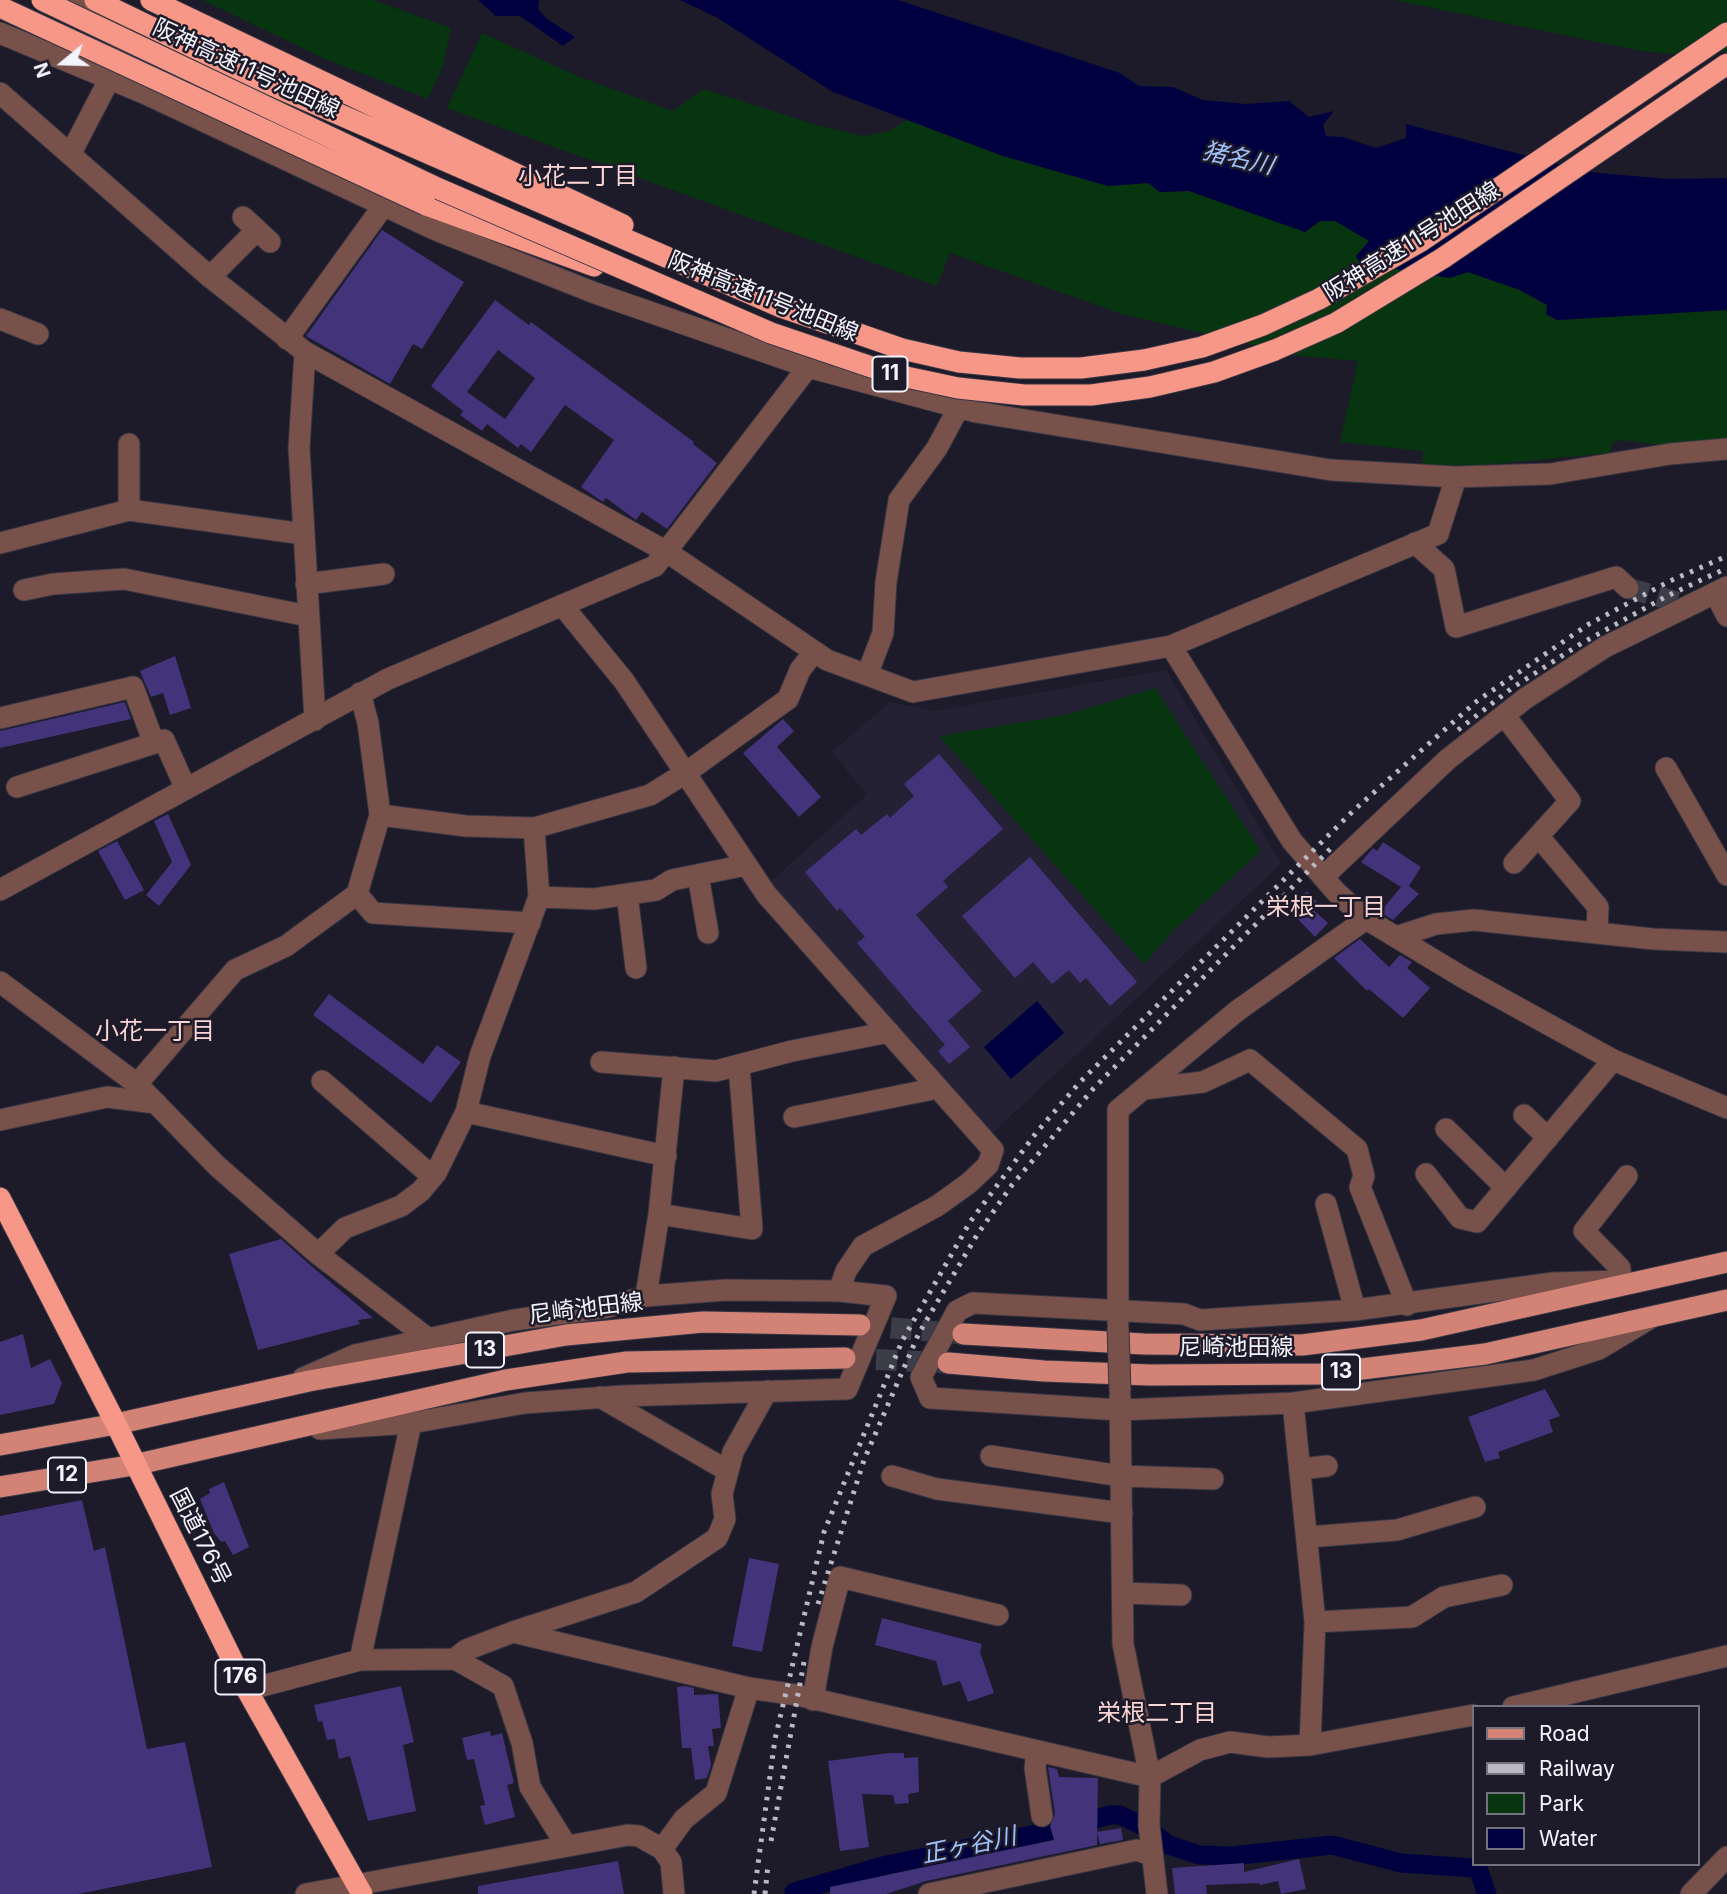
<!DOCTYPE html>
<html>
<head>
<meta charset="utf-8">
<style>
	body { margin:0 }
	#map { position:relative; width:1727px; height:1894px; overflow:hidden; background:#1d1b29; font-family:Inter,sans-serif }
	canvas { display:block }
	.legend { position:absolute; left:1472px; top:1705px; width:228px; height:161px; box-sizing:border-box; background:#1d1b29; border:2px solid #73727e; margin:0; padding:9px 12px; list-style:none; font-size:21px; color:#f4f4fe }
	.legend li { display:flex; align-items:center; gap:14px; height:35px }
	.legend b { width:35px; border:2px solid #73727e }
	.north { position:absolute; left:28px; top:28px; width:70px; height:70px; -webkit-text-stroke:5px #1d1b29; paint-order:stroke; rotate:251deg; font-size:19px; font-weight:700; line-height:28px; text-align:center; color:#f4f4fe }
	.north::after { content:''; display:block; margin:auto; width:24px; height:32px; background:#f4f4fe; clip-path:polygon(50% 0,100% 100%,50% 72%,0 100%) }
</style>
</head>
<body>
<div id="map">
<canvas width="1727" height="1894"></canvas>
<ul class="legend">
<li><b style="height:9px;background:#d28376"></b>Road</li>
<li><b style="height:9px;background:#bab9c4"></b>Railway</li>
<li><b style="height:19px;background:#063510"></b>Park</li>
<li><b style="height:19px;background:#000040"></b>Water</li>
</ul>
<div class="north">N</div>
</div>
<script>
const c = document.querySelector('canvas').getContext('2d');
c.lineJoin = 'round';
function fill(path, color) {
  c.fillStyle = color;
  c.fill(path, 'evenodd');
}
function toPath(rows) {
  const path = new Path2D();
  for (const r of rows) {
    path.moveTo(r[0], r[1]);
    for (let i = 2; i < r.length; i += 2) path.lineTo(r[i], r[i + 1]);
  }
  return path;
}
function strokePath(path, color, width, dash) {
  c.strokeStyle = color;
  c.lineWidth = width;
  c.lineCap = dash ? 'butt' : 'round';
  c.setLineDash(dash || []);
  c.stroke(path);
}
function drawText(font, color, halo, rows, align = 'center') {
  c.font = font + ' Inter,"Noto Sans JP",sans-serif';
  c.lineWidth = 5;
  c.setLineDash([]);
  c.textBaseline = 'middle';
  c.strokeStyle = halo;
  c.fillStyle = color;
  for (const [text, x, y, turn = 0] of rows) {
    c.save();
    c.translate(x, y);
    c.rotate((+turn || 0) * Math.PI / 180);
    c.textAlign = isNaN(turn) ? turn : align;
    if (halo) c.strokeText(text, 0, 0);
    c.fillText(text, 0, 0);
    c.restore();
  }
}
const built = toPath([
	[1166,670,1281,864,990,1135,767,885,867,795,832,752,890,702,935,711]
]);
const green = toPath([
	[203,0,373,0,451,28,443,66,428,99,325,59],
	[1394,0,1727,0,1727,51,1684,55,1641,51],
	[482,33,582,78,673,111,704,89,816,125,863,136,890,131,907,120,1003,156,1108,186,1148,183,1160,192,1189,191,1305,232,1320,221,1335,221,1370,241,1449,278,1468,272,1520,290,1547,305,1546,314,1557,320,1727,310,1727,438,1660,445,1620,440,1612,443,1610,453,1483,465,1423,465,1423,451,1340,442,1358,361,1299,356,1122,314,950,253,937,286,447,108],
	[1155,688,1261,851,1176,928,1144,964,939,736,1066,715]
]);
const water = toPath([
	[478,0,539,0,538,9,547,19,575,37,563,46,520,16,496,16],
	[680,0,898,0,1120,73,1139,86,1173,87,1203,100,1246,104,1289,101,1309,117,1334,111,1323,125,1326,136,1343,137,1376,148,1406,138,1406,124,1588,172,1668,179,1727,178,1727,310,1557,320,1546,314,1547,305,1520,290,1468,272,1449,278,1360,263,1356,256,1369,241,1335,221,1320,221,1305,232,1189,191,1160,192,1148,183,1108,186,1003,156,833,92,716,17],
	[1037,1001,1064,1033,1011,1079,984,1047]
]);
const canal = toPath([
	[794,1892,882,1866,1050,1831,1110,1815,1120,1815,1145,1827,1169,1845,1199,1855,1232,1856,1332,1845,1401,1863,1474,1868,1479,1871,1487,1894]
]);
const building = toPath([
	[382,230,464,282,422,349,413,344,390,384,306,336],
	[495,300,529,325,531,322,694,442,693,444,717,463,667,529,642,512,636,520,606,498,603,502,581,487,614,440,565,405,531,452,521,444,518,448,487,424,482,431,460,415,463,411,431,386],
	[498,350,535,378,505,419,467,392],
	[175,656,191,708,170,715,163,693,151,697,140,671],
	[125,702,131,719,0,748,0,731],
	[783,719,794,731,777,747,821,797,799,817,743,753],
	[939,754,1003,829,943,881,948,887,916,915,982,991,948,1021,970,1047,949,1064,938,1051,945,1045,857,943,865,937,840,908,837,911,805,872,856,829,861,835,887,814,890,818,914,796,904,784],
	[168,814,191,865,159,906,146,895,172,862,154,821],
	[117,841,144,890,125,900,98,851],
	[1383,842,1421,867,1409,886,1419,894,1393,920,1380,912,1401,887,1361,862,1373,848,1377,851],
	[1030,857,1137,982,1110,1006,1086,978,1080,983,1069,970,1052,984,1033,962,1015,978,962,916],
	[1307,891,1317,902,1311,908,1328,923,1315,937,1288,909],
	[1360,939,1389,967,1400,955,1412,962,1407,968,1430,988,1403,1018,1369,989,1367,991,1334,958],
	[329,994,423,1064,437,1045,461,1062,431,1103,313,1015],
	[281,1239,309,1264,373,1318,358,1320,360,1324,258,1350,229,1254],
	[23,1334,31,1368,50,1359,62,1383,54,1404,0,1415,0,1342],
	[1545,1389,1560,1416,1549,1420,1553,1432,1498,1452,1500,1458,1485,1462,1468,1417],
	[224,1482,249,1547,233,1555,225,1541,221,1542,214,1533,200,1499,210,1493,209,1489],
	[82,1500,94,1551,105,1547,147,1749,185,1742,212,1867,78,1894,0,1894,0,1516],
	[749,1558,779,1564,762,1652,732,1646],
	[882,1618,982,1644,980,1652,994,1693,968,1702,960,1681,943,1686,936,1661,875,1645],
	[401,1686,414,1742,403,1745,416,1811,368,1821,350,1756,339,1759,335,1739,327,1740,322,1721,318,1722,314,1705],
	[685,1686,694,1688,694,1695,718,1694,721,1728,712,1729,714,1746,708,1746,711,1765,707,1778,695,1780,691,1748,682,1748,677,1687],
	[490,1731,491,1736,502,1733,514,1783,507,1785,515,1817,485,1825,480,1806,485,1805,474,1759,467,1760,462,1738],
	[889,1753,904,1753,904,1758,918,1757,919,1792,908,1794,909,1803,895,1804,893,1795,862,1794,869,1847,840,1851,828,1761],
	[1048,1767,1057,1769,1059,1777,1098,1778,1097,1845,926,1881,886,1894,830,1894,830,1887,1054,1840,1050,1826,1055,1814],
	[1121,1828,1123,1840,1100,1844,1097,1832],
	[1299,1859,1306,1889,1281,1894,1278,1881,1260,1885,1259,1883,1206,1885,1207,1894,1175,1894,1172,1868,1244,1863,1244,1872],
	[618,1861,624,1894,478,1894,478,1886]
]);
const minorTunnel = toPath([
	[1628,588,1677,602]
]);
const majorTunnel = toPath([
	[860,1325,963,1334],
	[845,1358,946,1363]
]);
const minor = toPath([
	[0,33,146,94,436,230,595,293,808,367,976,412,1331,470,1456,477,1550,474,1670,454,1727,449],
	[0,93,210,277,305,352,667,552,827,660,913,692,1171,646,1438,534,1456,477],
	[71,153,110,78,124,40,114,19,75,0],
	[243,217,270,242],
	[210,277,257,230],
	[0,319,38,334],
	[287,339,384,205],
	[305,352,299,448,315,720],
	[129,510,129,444],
	[0,543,129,510,304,534],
	[1415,543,1444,569,1456,627,1616,577,1628,588],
	[306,584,384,574],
	[24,590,53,584,124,579,308,616],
	[1715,593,1727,616],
	[562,605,624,681,766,894,993,1150,988,1165,969,1183,937,1206,863,1246,846,1271,839,1291],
	[1171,646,1292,841,1336,892,1366,919,1464,978,1613,1060,1727,1108],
	[867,675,883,633,886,582,899,500,937,448,959,407],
	[1504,715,1570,801,1514,863],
	[0,718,133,687,154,743],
	[1666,768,1727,875],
	[17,787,164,740,186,789],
	[380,815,466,826,534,828,650,795,687,772,788,699,800,670,814,652],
	[1539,837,1598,907,1597,932],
	[698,875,708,933],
	[1323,877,1448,759,1526,698,1605,647,1727,587],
	[0,890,388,679,655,566,808,367],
	[357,894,373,913,530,923],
	[627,894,636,968],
	[539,897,594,899,656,890,672,880,746,865],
	[1399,936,1436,924,1474,920,1653,939,1727,942],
	[0,982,137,1084,217,1166,318,1254,430,1340],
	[601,1062,716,1071,792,1051,889,1032],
	[322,1081,433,1177],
	[137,1084,235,970,286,946,357,894,380,815,368,723,360,693],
	[1144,1089,1203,1082,1250,1060,1357,1149,1364,1176,1360,1187,1407,1305],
	[466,1112,666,1156],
	[1524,1115,1548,1138],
	[794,1117,938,1088],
	[0,1120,107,1097,156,1103],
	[1446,1129,1506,1188],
	[1426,1174,1460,1218,1477,1222,1613,1060],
	[1326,1204,1355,1310],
	[659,1214,752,1229,739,1066],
	[318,1254,345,1228,401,1206,421,1191,436,1173,466,1112,480,1056,539,897,534,828],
	[1618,1281,1553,1283,1355,1310,1200,1320,1184,1314,973,1303,957,1311,921,1377,930,1398,994,1402,1120,1410,1293,1403,1534,1370,1599,1349,1649,1319],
	[1621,1281,1620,1268,1584,1231,1627,1176],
	[646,1296,659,1214,674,1067],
	[1118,1323,1118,1110,1237,1011,1366,919],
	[303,1378,355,1355,514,1320,608,1307,646,1296,726,1290,839,1291,886,1296,847,1389,622,1396,525,1403,411,1423,320,1429],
	[1120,1396,1123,1644,1150,1777,1149,1825,1157,1894],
	[600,1397,728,1471],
	[1293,1403,1315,1622,1310,1745],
	[991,1456,1121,1476,1213,1479],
	[1301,1469,1327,1466],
	[892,1476,937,1489,1122,1513],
	[1309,1537,1397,1530,1475,1507],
	[1123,1593,1181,1595],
	[1315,1622,1412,1617,1444,1597,1502,1585],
	[513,1632,636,1592,717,1538,725,1519,722,1494,733,1452,767,1391],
	[455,1659,466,1650,513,1632,749,1688,716,1793,684,1819,662,1849],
	[360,1660,455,1659,503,1686,522,1743,530,1787,566,1845],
	[749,1688,797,1695,1150,1777,1200,1750,1230,1742,1268,1747,1310,1745,1473,1715],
	[247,1690,360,1660,411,1423],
	[813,1700,822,1647,840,1577,998,1615],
	[1513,1707,1727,1656],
	[1037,1751,1035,1768,1042,1816],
	[306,1894,628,1835,639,1836,662,1849,671,1862,674,1894],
	[929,1894,1137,1850,1151,1855],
	[1691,1894,1727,1857]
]);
const major = toPath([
	[963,1334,1144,1344,1302,1345,1421,1330,1727,1262],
	[948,1363,1044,1371,1150,1375,1321,1374,1485,1354,1727,1300],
	[0,1445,116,1424,309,1381,566,1335,703,1322,860,1325],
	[0,1487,134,1465,506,1380,627,1362,845,1358]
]);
const highway = toPath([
	[95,0,258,79,781,307,902,349,959,362,1020,368,1081,368,1144,360,1202,347,1263,325,1319,299,1421,241,1727,33],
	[151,0,623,225],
	[426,205,594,266],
	[0,1198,116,1424,247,1690,362,1894]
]);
const rail = toPath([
	[1458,730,1512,688,1582,643,1667,596,1727,568],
	[818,1604,864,1460,919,1333,977,1235,1012,1185,1093,1089,1335,844],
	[771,1841,804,1662],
	[754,1894,775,1739,824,1532,902,1341,970,1222,1036,1133,1080,1082,1353,811,1477,701,1589,624,1670,581,1727,556],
	[765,1894,768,1865]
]);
const minorBridge = toPath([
	[1118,1327,1120,1391]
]);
const highwayBridge = toPath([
	[42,0,437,188,771,333,892,374,958,388,1024,395,1091,395,1150,387,1214,372,1275,350,1336,323,1443,258,1727,64],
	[0,7,426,205]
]);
const shields = [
	[890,374,35],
	[485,1350,38],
	[1341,1372,38],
	[67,1475,38],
	[240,1677,49]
];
const shieldNames = [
	["11",890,374],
	["13",485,1350],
	["13",1341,1372],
	["12",67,1475],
	["176",240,1677]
];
const streetNames = [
	["阪神高速11号池田線",246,69,25],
	["阪神高速11号池田線",1412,242,-32],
	["阪神高速11号池田線",763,297,22],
	["尼崎池田線",586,1309,-7],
	["尼崎池田線",1236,1348],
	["国道176号",200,1537,63]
];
const waterNames = [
	["猪名川",1238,159,13],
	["正ヶ谷川",969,1846,-12]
];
const neighbourhoodNames = [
	["小花二丁目",578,177],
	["栄根一丁目",1326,908],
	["小花一丁目",155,1032],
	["栄根二丁目",1157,1714]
];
fill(built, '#242135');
fill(green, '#063510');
fill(water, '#000040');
strokePath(canal, '#000040', 19);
fill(building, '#43337b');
strokePath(minorTunnel, '#3d3c49', 21, [21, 10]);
strokePath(majorTunnel, '#3d3c49', 21, [21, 10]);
strokePath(minor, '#373543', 23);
strokePath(major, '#373543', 23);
strokePath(highway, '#373543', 23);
strokePath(minor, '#77514a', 21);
strokePath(major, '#d28376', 21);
strokePath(highway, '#f69787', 21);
strokePath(rail, '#bab9c4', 5, [3.5, 7]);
strokePath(minorBridge, '#373543', 23, []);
strokePath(highwayBridge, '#373543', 23, []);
strokePath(minorBridge, '#77514a', 21);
strokePath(highwayBridge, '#f69787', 21);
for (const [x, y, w] of shields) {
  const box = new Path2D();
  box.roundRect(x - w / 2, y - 17.5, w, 35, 5);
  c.fillStyle = '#1d1b29';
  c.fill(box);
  strokePath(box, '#f4f4fe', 2);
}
drawText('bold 21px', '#f4f4fe', null, shieldNames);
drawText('23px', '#f4f4fe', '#1d1b29', streetNames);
drawText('italic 24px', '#a0c1fa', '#1d1b29', waterNames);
drawText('24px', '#fad6d6', '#1d1b29', neighbourhoodNames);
</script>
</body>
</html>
